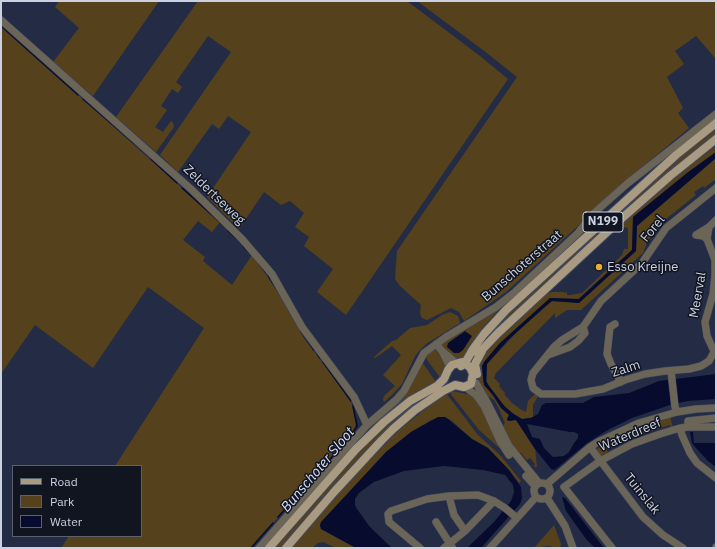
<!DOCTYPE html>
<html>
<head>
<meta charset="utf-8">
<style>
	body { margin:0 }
	#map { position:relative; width:717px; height:549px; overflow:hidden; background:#242c45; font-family:"IBM Plex Sans",sans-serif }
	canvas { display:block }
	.frame { position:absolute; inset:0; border:2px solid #cbd1e1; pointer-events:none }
	.legend { position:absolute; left:12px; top:465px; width:130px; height:72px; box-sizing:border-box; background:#111520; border:1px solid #5b606d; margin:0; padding:5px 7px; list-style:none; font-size:12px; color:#cbd1e1 }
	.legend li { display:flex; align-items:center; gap:8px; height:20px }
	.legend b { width:20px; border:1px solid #5b606d }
</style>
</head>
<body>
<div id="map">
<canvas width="717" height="549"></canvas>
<div class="frame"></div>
<ul class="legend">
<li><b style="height:5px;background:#a99b82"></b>Road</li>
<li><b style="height:11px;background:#55421c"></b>Park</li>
<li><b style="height:11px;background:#070c2f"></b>Water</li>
</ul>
</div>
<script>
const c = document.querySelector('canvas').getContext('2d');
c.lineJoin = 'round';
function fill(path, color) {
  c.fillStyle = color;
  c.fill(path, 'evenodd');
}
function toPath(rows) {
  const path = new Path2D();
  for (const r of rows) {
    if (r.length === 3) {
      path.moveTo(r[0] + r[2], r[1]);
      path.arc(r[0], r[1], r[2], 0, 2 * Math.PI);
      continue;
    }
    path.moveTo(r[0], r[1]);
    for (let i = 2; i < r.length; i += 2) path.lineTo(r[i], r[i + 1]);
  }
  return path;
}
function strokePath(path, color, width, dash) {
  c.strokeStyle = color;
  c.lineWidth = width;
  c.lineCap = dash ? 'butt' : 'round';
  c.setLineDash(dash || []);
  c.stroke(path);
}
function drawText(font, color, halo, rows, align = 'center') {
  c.font = font + ' "IBM Plex Sans",sans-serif';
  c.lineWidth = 3;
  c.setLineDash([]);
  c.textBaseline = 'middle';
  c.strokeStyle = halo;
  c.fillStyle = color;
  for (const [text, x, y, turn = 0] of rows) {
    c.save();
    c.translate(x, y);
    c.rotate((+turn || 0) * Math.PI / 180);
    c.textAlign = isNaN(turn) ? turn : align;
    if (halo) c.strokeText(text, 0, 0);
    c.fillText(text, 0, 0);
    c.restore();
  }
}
const green = toPath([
	[59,1,159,1,93,96,53,62,79,28,55,7],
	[198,1,407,1,480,56,508,79,346,315,317,292,333,269,304,246,309,237,295,227,304,213,290,201,281,205,264,192,239,229,207,197,251,132,228,116,219,129,212,124,178,172,160,155,231,52,208,36,176,82,182,87,178,93,172,89,161,106,167,110,155,127,163,132,171,121,173,123,174,127,156,152,116,117],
	[417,1,716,1,716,59,696,36,675,51,684,64,667,77,683,108,678,113,689,128,641,168,506,292,464,321,459,312,451,308,427,320,422,318,420,313,421,305,400,286,395,279,397,251,517,77,483,50],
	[1,26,220,222,212,232,198,221,183,240,205,257,203,261,232,285,252,255,274,286,304,338,351,401,356,423,354,432,251,548,61,548,69,536,141,536,141,466,115,466,204,328,148,287,93,368,35,325,1,374],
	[716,127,716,135,671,172,486,342,483,340,502,319,672,163],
	[716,146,716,152,687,173,633,217,632,250,578,299,550,298,500,343,484,362,482,366,483,382,501,408,509,415,507,419,508,421,516,420,535,449,537,467,534,467,535,464,530,458,527,460,521,453,520,453,516,449,512,448,502,427,505,423,504,421,499,409,494,400,486,395,479,383,478,368,480,360,502,334,548,293,552,292,563,292,565,293,567,292,567,295,570,295,582,293,622,255,624,249,628,249,628,228,623,227,623,225,627,217,690,165],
	[716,158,716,179,704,188,703,186,694,192,696,195,652,230,656,231,648,240,643,253,581,310,567,310,555,318,555,313,496,373,494,378,500,384,499,386,505,393,504,394,512,403,520,409,526,412,528,401,535,394,538,396,533,405,533,417,522,419,511,412,501,402,487,383,487,364,518,331,552,301,579,303,589,294,636,251,637,226,639,224],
	[503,305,486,324,464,357,459,360,455,359,442,347,442,343],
	[450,312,458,316,460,323,426,344,420,350,415,356,402,384,393,394,384,402,383,400,384,396,395,386,383,375,401,355,392,346,375,358,374,357,392,341,396,340,410,328,427,325,442,315],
	[435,350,437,351,446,363,446,367,441,379,425,357,427,353],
	[422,362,436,382,361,440,369,429,391,408],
	[452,391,472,395,476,399,505,453,479,430,450,393],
	[446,393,478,435,501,456,521,481,519,483,509,470,488,448,472,439,452,421,445,417,431,420,411,432,386,452,320,525,321,529,356,548,336,548,323,542,318,543,312,548,288,548,337,493,385,444,400,429],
	[426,396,427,398,282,548,275,548,345,467,381,430,415,402],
	[670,416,673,428,671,428,670,425,634,436,606,449,608,452,601,456,596,450,598,448,617,435,638,426],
	[554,525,561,544,560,548,548,546,534,548]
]);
const water = toPath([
	[716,152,716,158,637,226,636,251,579,303,552,301,547,305,508,340,487,364,486,381,489,386,505,407,515,415,522,419,531,418,538,414,542,405,546,403,583,403,594,397,629,393,659,381,716,374,716,399,688,401,670,405,632,418,606,431,586,444,557,468,554,470,551,469,535,449,518,423,516,420,508,421,507,419,509,415,501,408,494,396,484,385,482,366,484,362,500,343,550,298,579,299,632,250,633,217,687,173],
	[527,424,570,432,574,432,578,434,578,438,574,443,569,452,564,456,553,457,544,448,540,439,532,437],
	[465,331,472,336,463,350,459,353,454,353,447,347,448,343],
	[438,417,445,417,448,419,472,439,488,448,509,470,521,487,522,498,520,504,481,548,467,548,494,522,511,501,514,492,513,485,505,475,483,470,444,466,404,471,374,482,359,493,355,499,355,505,357,509,370,527,392,548,356,548,321,529,320,525,321,522,386,452,411,432],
	[690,432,693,432,694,443,716,443,716,467,708,461,695,447,692,443],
	[562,497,565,498,604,548,595,548,586,539,566,511]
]);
const stream = toPath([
	[1,26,78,95],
	[83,99,149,156],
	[151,159,177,183],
	[182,188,222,224],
	[228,231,237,239],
	[243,246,252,255],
	[257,261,266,272],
	[269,277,276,288],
	[300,330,314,350],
	[318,355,320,358],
	[323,362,351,401],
	[278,517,349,438,357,426,353,406],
	[251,548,273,523]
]);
const minor = toPath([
	[1,20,192,190,242,239,272,274,302,327,354,397,367,425],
	[707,239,703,236,696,235,709,227],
	[615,324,610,327,607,354,611,364,621,382],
	[436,344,442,351,450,367],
	[442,351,456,363],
	[713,354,709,361,701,366,689,369,665,371,645,374,625,380,603,389,575,394,541,394,533,388,531,380,533,373,554,347,562,340,583,327,601,301,642,263,666,228,716,188],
	[713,354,714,351,707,336,705,322,713,294,715,276,715,260,707,239,709,227,716,220],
	[548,355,570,347,578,341,585,333,583,327],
	[671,371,675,407,677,412],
	[476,383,488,404,509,446,539,483],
	[469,390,476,395,484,406,500,441,509,455],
	[688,427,716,427],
	[680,428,682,435,690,453,697,463,716,478],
	[590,447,643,517,663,535,683,548],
	[526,476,535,486],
	[542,491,8],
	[547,484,590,447,598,442,639,423,677,412,696,409,716,408],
	[449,496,454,515,465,531],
	[547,498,565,526,573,548],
	[436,522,452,547],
	[259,548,367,425,396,400,404,391,424,353,446,337,496,307,514,293,578,233,594,213,628,183,716,114],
	[420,548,389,522,388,514,391,511,427,499,449,496,478,495,494,501,505,508,517,518],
	[444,548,465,531,494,501],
	[490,548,536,497],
	[612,548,564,487,600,461,632,444,660,434,680,428,688,427,688,421,716,418],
	[716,548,716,547]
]);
const major = toPath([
	[478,354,498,333,621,219,670,176,716,139],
	[461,366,465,363,473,349,484,334,506,310,676,155,716,123],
	[477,374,475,364,482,351],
	[269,548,356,449,384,422,410,401,437,386,444,379,448,370,452,365,462,362,470,367,473,374,471,384,464,387,455,385,443,391,415,410,393,429,381,441,334,492,286,548]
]);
const markers = [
	[599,267,4,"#e5ad35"]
];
const shields = [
	[603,222,40]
];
const shieldNames = [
	["N199",603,222]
];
const streetNames = [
	["Zeldertseweg",214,195,44],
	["Forel",653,229,-51],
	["Bunschoterstraat",522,266,-41],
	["Meerval",698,295,-80],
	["Zalm",626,369,-18],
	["Waterdreef",630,435,-23],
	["Tuinslak",642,494,51]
];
const poiNames = [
	["Esso Kreijne",607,267]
];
const waterNames = [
	["Bunschoter Sloot",318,470,-50]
];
fill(green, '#55421c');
fill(water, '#070c2f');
strokePath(stream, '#070c2f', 1.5);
strokePath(minor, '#424a61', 8);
strokePath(major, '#424a61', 10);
strokePath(minor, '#6b6558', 7);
strokePath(major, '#a99b82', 8);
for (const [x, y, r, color] of markers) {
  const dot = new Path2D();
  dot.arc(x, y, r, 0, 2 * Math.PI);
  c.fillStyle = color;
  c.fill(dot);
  strokePath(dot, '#111520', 1.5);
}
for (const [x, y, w] of shields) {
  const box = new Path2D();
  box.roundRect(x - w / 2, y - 10, w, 20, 3);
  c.fillStyle = '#111520';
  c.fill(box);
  strokePath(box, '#cbd1e1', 1);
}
drawText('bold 12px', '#cbd1e1', null, shieldNames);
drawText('13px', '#cbd1e1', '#111520', streetNames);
drawText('13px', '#cbd1e1', '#111520', poiNames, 'left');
drawText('italic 14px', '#d7e0fc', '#111520', waterNames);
</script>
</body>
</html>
